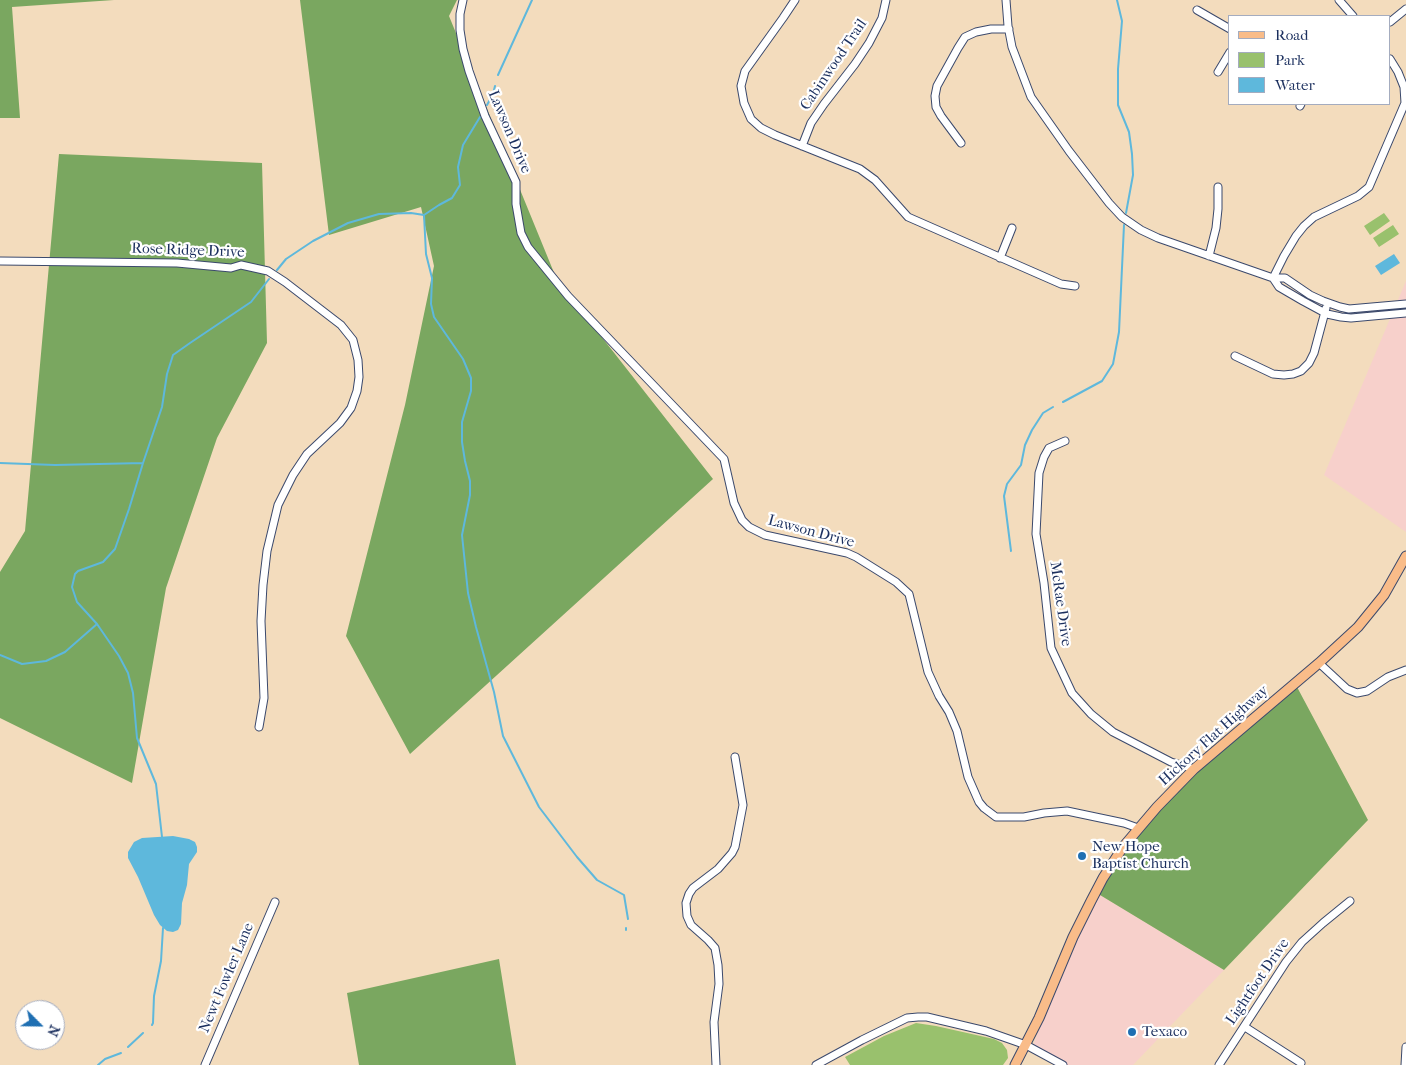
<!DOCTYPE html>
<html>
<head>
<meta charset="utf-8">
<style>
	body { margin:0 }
	#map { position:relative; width:1406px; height:1065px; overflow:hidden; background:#f3dcbd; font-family:"IM FELL French Canon",serif }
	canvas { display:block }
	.legend { position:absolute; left:1228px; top:15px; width:162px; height:90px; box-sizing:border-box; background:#fff; border:1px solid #a4acbf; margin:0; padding:6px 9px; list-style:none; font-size:15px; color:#1b2f5e }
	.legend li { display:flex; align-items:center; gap:10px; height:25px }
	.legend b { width:25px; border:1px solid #a4acbf }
	.north { position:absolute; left:15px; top:1000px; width:50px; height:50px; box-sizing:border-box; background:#fff; border:1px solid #a4acbf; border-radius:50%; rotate:113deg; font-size:14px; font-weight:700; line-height:20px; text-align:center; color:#1b2f5e }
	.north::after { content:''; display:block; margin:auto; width:18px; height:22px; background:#1f6fb2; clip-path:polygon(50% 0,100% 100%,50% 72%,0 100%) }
</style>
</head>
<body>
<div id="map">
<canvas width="1406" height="1065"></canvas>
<ul class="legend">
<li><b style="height:6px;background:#f9bc89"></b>Road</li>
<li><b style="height:14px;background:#99c16d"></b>Park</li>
<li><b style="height:14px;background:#5eb8dc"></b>Water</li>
</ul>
<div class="north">N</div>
</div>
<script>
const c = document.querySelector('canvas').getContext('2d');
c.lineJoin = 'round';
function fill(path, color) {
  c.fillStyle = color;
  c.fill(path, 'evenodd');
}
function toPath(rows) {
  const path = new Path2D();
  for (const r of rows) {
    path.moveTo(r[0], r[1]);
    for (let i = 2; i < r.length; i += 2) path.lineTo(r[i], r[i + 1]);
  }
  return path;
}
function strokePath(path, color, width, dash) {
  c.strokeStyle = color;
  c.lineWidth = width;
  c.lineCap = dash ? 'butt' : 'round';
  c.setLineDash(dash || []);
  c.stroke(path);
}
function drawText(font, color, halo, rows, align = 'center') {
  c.font = font + ' "IM FELL French Canon",serif';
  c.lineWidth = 4.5;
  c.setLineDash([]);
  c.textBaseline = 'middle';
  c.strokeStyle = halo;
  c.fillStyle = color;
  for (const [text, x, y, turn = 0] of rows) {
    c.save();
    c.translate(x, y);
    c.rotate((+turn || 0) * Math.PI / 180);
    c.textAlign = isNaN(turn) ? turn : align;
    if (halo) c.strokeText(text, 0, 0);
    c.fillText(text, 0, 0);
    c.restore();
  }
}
const built = toPath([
	[1406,281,1406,532,1324,475],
	[1095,892,1224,970,1133,1065,1062,1065,1033,1046,1070,941]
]);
const green = toPath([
	[1384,213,1390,221,1370,235,1364,226],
	[1393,225,1399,234,1379,247,1373,238],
	[916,1023,936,1026,994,1039,1002,1043,1007,1050,1008,1058,1003,1065,850,1065,845,1057,884,1036]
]);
const forest = toPath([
	[0,0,114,0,12,7,20,118,0,118],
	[300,0,457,0,449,16,557,280,713,479,410,754,346,636,405,405,434,266,421,207,329,235],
	[59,154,262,163,267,343,217,438,166,588,132,783,0,718,0,572,25,531],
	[1297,687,1368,820,1224,970,1095,892,1115,850,1140,821,1194,769,1212,760],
	[499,959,516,1065,359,1065,347,993]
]);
const water = toPath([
	[1394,254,1400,263,1381,275,1375,266],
	[173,836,189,839,195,842,197,847,197,852,189,864,187,885,182,903,181,924,178,930,173,932,167,931,160,925,154,915,138,877,128,858,128,852,134,842,142,838]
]);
const stream = toPath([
	[1117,0,1122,21,1118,69,1118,105,1129,132,1132,154,1133,175,1126,213],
	[498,75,532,0],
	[487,105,493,94,495,86],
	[424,215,426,254,432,278,431,304,434,317,463,359,471,378,471,391,462,422,462,442,465,461,470,481,470,495,462,535,468,593,476,627,494,692,503,736,539,807,577,857,597,880,624,895,628,919],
	[277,270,286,259,313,241,348,223,379,214,411,213,424,215,439,205,452,198,460,185,458,167,463,145,480,117],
	[1063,402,1102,381,1113,364,1119,332,1124,225],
	[0,463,55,465,143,463],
	[1011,551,1004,496,1007,484,1021,465,1025,445,1032,430,1043,413,1053,407],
	[0,655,22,664,46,661,65,652,97,624],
	[162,837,156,784,137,738,133,693,128,673,119,656,97,624,77,602,72,587,75,574,78,571,103,562,115,549,129,509,143,463,162,407,167,374,173,355,190,343,251,302,269,279],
	[626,930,626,928],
	[152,1025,153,1023,154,996,161,961,163,928],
	[128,1047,143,1033],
	[98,1065,105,1059,121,1053]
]);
const minor = toPath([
	[463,0,460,14,460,30,463,49,469,71,485,116,516,182,516,204,521,233,528,247,568,296,724,459,734,503,742,520,749,527,765,535,847,553,856,557,896,582,909,594,928,672,939,696,949,712,957,731,968,777,979,802,984,808,996,817,1024,817,1044,813,1067,811,1124,823,1138,828],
	[795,0,783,18,745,71,741,86,744,103,751,119,761,128,775,135,860,169,875,180,908,217,1061,284,1075,286],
	[1006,0,1008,26,1012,47,1031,97,1069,151,1109,203,1122,217,1141,230,1158,238,1273,278,1285,278,1310,295,1323,301,1340,307,1349,309,1406,304],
	[1339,0,1353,16],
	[1197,10,1230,29],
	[1390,22,1406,9],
	[1218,72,1230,52],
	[1300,106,1301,104],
	[961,143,941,116,936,107,935,96,937,86,958,48,965,37,976,32,991,29,1009,29],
	[802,146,811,123,824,104,855,64,869,43,882,18,886,0],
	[1209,256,1216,228,1218,209,1218,187],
	[1000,258,1012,228],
	[0,261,177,263,231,268,241,265,268,271,285,282,341,325,353,340,358,360,359,377,357,391,351,408,340,423,307,454,293,475,278,505,267,551,263,585,261,621,264,698,259,727],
	[1273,278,1284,256,1296,236,1304,226,1314,217,1358,196,1369,187,1405,103,1404,87,1398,72,1390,59],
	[1273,278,1279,287,1303,301,1327,314,1341,317,1351,318,1406,313],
	[1235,356,1273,374,1284,375,1293,374,1301,371,1309,363,1314,353,1326,308],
	[1065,441,1049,448,1044,457,1039,473,1036,534,1044,583,1051,648,1072,693,1091,714,1113,732,1171,762,1194,769],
	[1319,663,1347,689,1357,693,1367,691,1388,677,1406,670],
	[1245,1027,1301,1063],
	[205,1065,275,902],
	[716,1065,714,1022,719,984,718,965,715,948,708,940,691,925,687,916,686,903,689,894,693,888,718,869,732,853,735,847,743,805,735,757],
	[816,1065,862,1040,907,1018,918,1017,927,1017,986,1031,1026,1045,1063,1065],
	[1219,1065,1286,962,1302,942,1323,923,1350,901],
	[1405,1065,1406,1047]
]);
const major = toPath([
	[1015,1065,1039,1018,1073,937,1091,901,1103,878,1123,847,1157,807,1194,769,1319,663,1358,627,1384,595,1406,556]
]);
const markers = [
	[1082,856,5,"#1f6fb2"],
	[1132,1032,5,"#1f6fb2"]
];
const streetNames = [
	["Cabinwood Trail",834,65,-56],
	["Lawson Drive",509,132,67],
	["Rose Ridge Drive",188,251,2],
	["Lawson Drive",811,532,15],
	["McRae Drive",1060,604,82],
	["Hickory Flat Highway",1214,736,-42],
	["Newt Fowler Lane",227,978,-67],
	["Lightfoot Drive",1258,982,-56]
];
const poiNames = [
	["New Hope",1092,847],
	["Baptist Church",1092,864],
	["Texaco",1142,1032]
];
fill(built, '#f7d0cb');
fill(green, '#99c16d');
fill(forest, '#7aa760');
fill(water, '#5eb8dc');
strokePath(stream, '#5eb8dc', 2);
strokePath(minor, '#3b496c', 9);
strokePath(major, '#3b496c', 11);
strokePath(minor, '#fff', 7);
strokePath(major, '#f9bc89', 9);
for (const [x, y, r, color] of markers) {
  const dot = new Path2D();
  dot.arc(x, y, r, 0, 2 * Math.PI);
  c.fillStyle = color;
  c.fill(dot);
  strokePath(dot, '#fff', 2);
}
drawText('15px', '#1b2f5e', '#fff', streetNames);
drawText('15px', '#1b2f5e', '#fff', poiNames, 'left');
</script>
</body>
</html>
